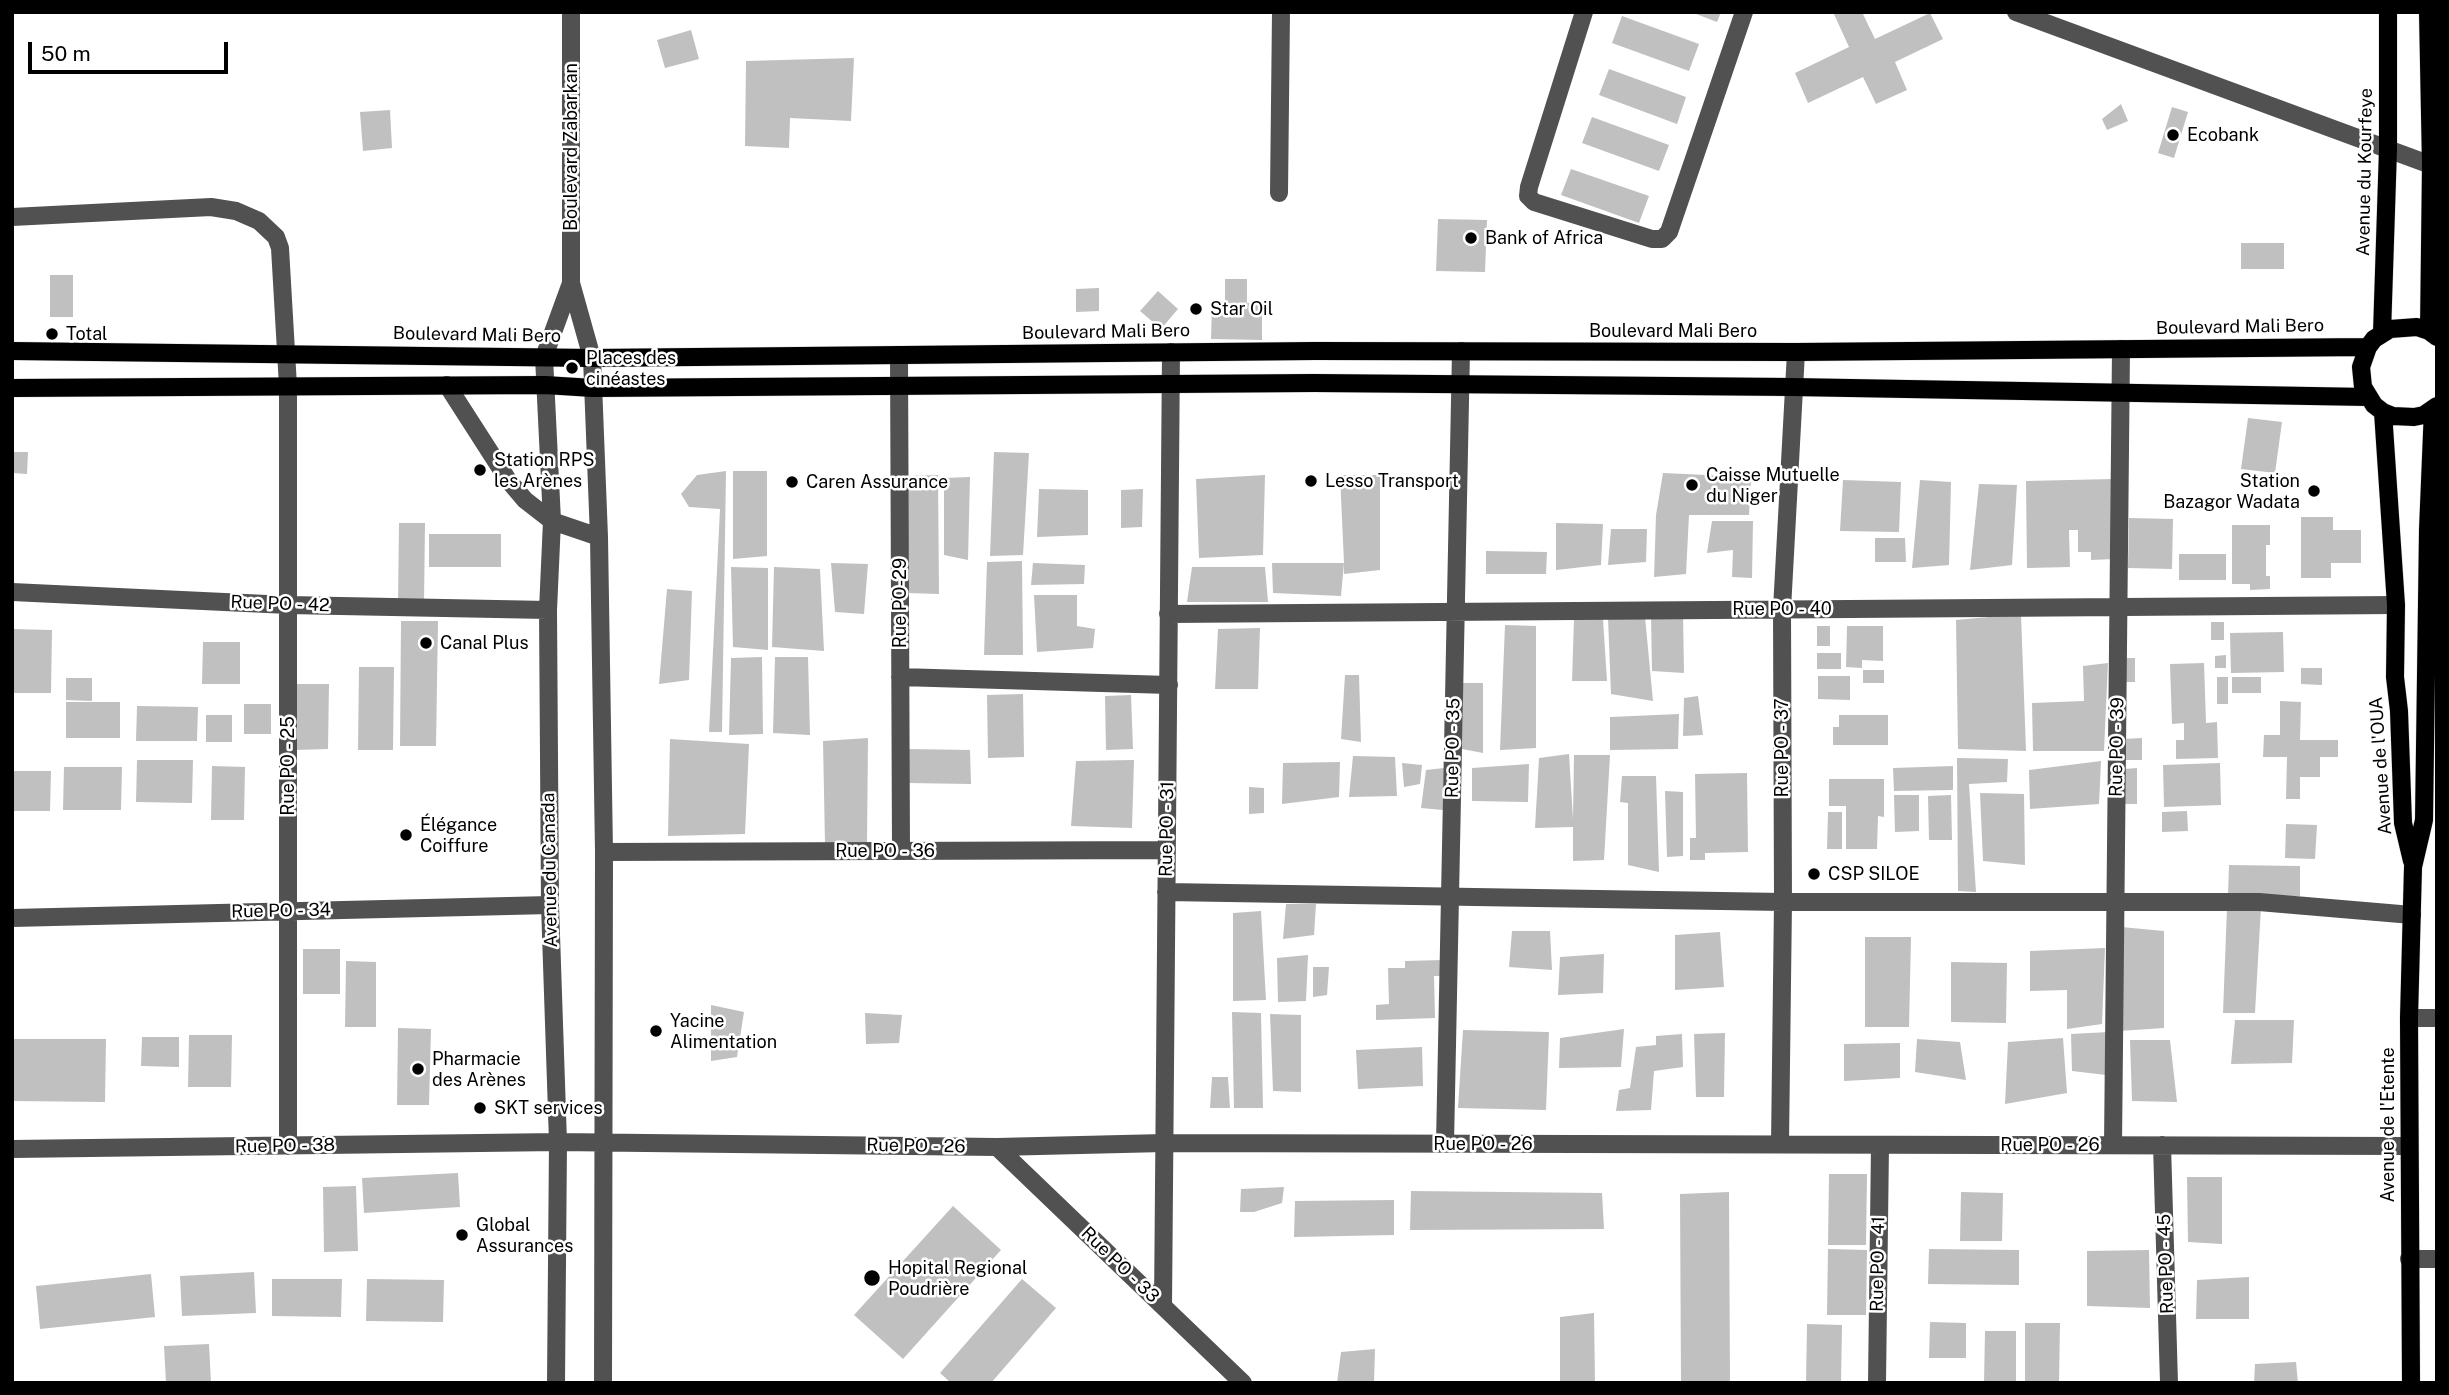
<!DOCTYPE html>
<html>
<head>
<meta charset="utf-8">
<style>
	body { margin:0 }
	#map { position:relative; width:2449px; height:1395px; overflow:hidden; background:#fff; font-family:"Public Sans",sans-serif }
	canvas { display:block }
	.frame { position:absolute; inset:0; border:14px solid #000; pointer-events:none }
	.scale { position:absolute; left:28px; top:42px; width:200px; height:32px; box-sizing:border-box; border:4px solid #000; border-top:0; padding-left:9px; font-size:21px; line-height:24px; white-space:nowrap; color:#000; -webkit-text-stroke:5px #fff; paint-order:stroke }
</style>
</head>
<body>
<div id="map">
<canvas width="2449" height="1395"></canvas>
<div class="frame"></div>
<div class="scale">50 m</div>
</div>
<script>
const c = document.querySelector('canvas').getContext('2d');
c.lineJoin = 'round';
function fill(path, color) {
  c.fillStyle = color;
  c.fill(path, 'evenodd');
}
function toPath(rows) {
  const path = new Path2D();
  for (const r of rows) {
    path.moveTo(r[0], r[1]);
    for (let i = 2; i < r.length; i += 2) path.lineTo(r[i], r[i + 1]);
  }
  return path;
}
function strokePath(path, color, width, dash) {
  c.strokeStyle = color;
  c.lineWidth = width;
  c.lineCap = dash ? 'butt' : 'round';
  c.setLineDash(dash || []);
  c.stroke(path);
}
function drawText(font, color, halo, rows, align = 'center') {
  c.font = font + ' "Public Sans",sans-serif';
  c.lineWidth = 5;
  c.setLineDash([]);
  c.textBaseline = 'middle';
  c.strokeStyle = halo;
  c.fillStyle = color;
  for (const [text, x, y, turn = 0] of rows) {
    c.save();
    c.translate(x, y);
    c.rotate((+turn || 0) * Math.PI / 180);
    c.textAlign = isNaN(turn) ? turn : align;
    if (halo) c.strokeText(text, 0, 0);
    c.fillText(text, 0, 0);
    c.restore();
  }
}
const building = toPath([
	[1691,12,1721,12,1717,22],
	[1833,12,1862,12,1875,39,1930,13,1943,39,1895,62,1907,90,1876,104,1863,77,1808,103,1795,73,1849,47],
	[1622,16,1699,44,1689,71,1612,43],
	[691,30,699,59,665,68,657,40],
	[854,58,851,121,790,118,789,148,745,146,746,61],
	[1609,69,1686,97,1677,124,1599,95],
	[2121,104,2128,121,2107,130,2102,119],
	[2172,107,2188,112,2174,158,2158,153],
	[390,110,392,148,363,151,360,112],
	[1592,117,1669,145,1659,171,1582,143],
	[1571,169,1649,196,1639,223,1561,195],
	[1438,219,1487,220,1485,272,1436,271],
	[2241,243,2284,243,2284,269,2241,269],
	[50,275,73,275,73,317,50,317],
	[1225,279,1247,279,1247,303,1262,303,1262,340,1211,339,1212,303,1225,303],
	[1099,288,1099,311,1076,312,1076,289],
	[1158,291,1178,309,1161,329,1140,311],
	[2248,418,2282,422,2275,473,2241,469],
	[12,452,28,452,27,474,12,473],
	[994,452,1029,453,1023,555,990,556],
	[726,471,722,732,709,732,720,509,689,507,681,494,697,475],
	[733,471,767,471,767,556,733,559],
	[1663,473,1751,477,1749,515,1689,515,1686,574,1654,577,1656,515],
	[938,475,939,594,907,593,907,476],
	[1265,475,1263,555,1199,558,1196,479],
	[1340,475,1380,475,1380,570,1344,574,1344,563,1341,596,1273,593,1272,563,1344,563],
	[970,477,968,560,944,555,944,478],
	[2113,479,2115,559,2091,560,2091,552,2078,552,2078,530,2069,530,2070,567,2027,568,2026,481],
	[1843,480,1901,482,1899,532,1840,531],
	[1920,480,1951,482,1949,565,1912,568],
	[1979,484,2017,485,2012,565,1970,570],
	[1039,489,1088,490,1088,535,1037,537],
	[1143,489,1142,527,1121,528,1121,490],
	[2301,517,2333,517,2333,530,2361,530,2361,563,2331,563,2331,578,2301,578],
	[2129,518,2173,519,2172,569,2128,568],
	[1712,521,1753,521,1752,578,1732,577,1733,550,1707,553],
	[399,523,425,523,424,603,398,603],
	[1556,523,1603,524,1601,565,1556,570],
	[2232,525,2270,525,2270,545,2266,545,2266,576,2270,576,2270,589,2250,590,2250,584,2232,584],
	[1611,529,1647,529,1646,562,1608,565],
	[429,534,501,534,501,567,429,567],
	[1875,538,1905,538,1906,562,1875,562],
	[1486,551,1547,552,1546,574,1486,574],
	[2179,554,2226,554,2226,580,2179,580],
	[1022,561,1023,655,984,655,987,562],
	[831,563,868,564,864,614,835,612],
	[1033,563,1085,565,1084,584,1031,585],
	[731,567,768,568,768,650,733,647],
	[774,567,820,569,824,651,772,647],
	[1192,567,1265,567,1268,602,1187,602],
	[667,589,692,591,689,680,659,684],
	[1034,595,1077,595,1077,626,1095,629,1093,648,1037,652],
	[1683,613,1684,673,1652,671,1651,615],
	[2021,614,2026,751,1958,749,1956,620],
	[1645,617,1653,701,1611,694,1608,618],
	[1574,619,1603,619,1607,681,1572,681],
	[401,621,438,621,436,746,400,746],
	[2211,622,2224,622,2224,640,2211,640],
	[1505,625,1536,626,1536,748,1500,750],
	[1817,626,1830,626,1830,646,1817,646],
	[1847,626,1883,626,1883,661,1862,660,1862,668,1846,667],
	[1260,628,1258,689,1215,689,1218,629],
	[12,629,52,630,51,693,12,693],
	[2283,632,2284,672,2231,673,2230,633],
	[203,642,240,642,240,684,202,684],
	[1817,653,1841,653,1841,669,1817,669],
	[2226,655,2226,668,2215,668,2215,656],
	[762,657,763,734,729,735,731,658],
	[775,657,808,657,810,735,773,733],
	[2122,658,2135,658,2135,682,2122,682],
	[2108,663,2104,751,2033,751,2032,703,2084,701,2083,666],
	[2204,663,2206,723,2217,722,2218,758,2176,759,2176,740,2184,740,2184,723,2172,724,2170,664],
	[359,667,394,667,393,750,358,750],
	[2301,668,2322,668,2322,685,2301,684],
	[1863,670,1884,670,1884,683,1863,683],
	[1345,675,1359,675,1361,742,1341,739],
	[1818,676,1850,676,1850,700,1818,699],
	[2217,677,2228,677,2228,704,2217,704],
	[2232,677,2261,677,2261,693,2232,693],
	[66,678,92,678,92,701,66,700],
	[1463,683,1483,683,1483,753,1462,749],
	[296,684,329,684,328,749,295,750],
	[1023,694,1024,757,988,758,987,695],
	[1131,695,1133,749,1106,750,1105,696],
	[1698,696,1703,735,1683,736,1684,698],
	[2280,701,2301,702,2300,740,2338,740,2338,757,2320,757,2320,777,2300,777,2300,799,2286,799,2287,757,2263,757,2264,735,2280,735],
	[66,702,120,702,120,738,66,738],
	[244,704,271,704,271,734,244,734],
	[137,706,198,707,197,741,136,741],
	[1679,714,1678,749,1610,750,1610,717],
	[206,715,232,715,232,742,206,742],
	[1839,715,1888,715,1888,745,1833,745,1833,727,1839,727],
	[868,738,867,843,825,844,823,741],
	[2142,738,2142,760,2123,760,2123,739],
	[670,739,749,744,745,834,668,836],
	[907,749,970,750,971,784,908,783],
	[1569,754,1573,819,1574,755,1610,755,1604,860,1573,861,1573,827,1535,828,1539,758],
	[1353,756,1395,757,1397,796,1349,797],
	[1957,758,2008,759,2007,782,1969,784,1976,892,1958,891],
	[137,760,193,760,192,803,136,802],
	[1134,760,1132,828,1071,826,1076,761],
	[2101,761,2099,804,2030,809,2029,770],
	[1340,762,1339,797,1282,804,1283,763],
	[1402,763,1422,765,1420,784,1404,787],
	[2220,763,2221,805,2164,807,2163,765],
	[1529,764,1528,802,1472,801,1472,768],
	[212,766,245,767,244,820,211,820],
	[1953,766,1953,790,1894,791,1893,768],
	[64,767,122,767,121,810,63,810],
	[1444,768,1443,810,1421,808,1426,770],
	[2137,768,2137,804,2124,804,2124,769],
	[12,771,51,771,50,811,12,811],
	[1747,773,1748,852,1705,853,1705,860,1690,860,1690,838,1696,838,1695,774],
	[1622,776,1656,776,1659,872,1628,865,1628,803,1620,802],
	[1829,779,1884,779,1884,817,1878,816,1877,849,1846,849,1846,806,1829,806],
	[1249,787,1264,788,1264,813,1249,814],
	[1665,791,1683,792,1683,856,1667,857],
	[1980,793,2024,794,2025,865,1983,861],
	[1894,795,1919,795,1919,831,1895,832],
	[1951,795,1952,840,1929,840,1928,796],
	[2187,811,2188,831,2162,832,2162,812],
	[1828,812,1842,812,1842,849,1827,849],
	[2286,824,2317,825,2315,859,2285,858],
	[2229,865,2300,866,2300,896,2228,895],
	[1286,904,1316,904,1314,935,1283,939],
	[2261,907,2255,1013,2223,1013,2227,908],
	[1261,911,1266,1000,1233,1001,1233,913],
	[2121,927,2164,931,2164,1028,2119,1031],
	[1512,931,1550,931,1552,970,1509,967],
	[1720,932,1724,987,1675,990,1675,935],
	[1865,937,1911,937,1909,1027,1865,1027],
	[2105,948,2102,1024,2067,1029,2067,990,2030,991,2030,951],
	[303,949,340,949,340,994,303,994],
	[1604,954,1603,993,1558,995,1560,957],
	[1308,955,1306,1001,1278,1002,1277,958],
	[1442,960,1443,976,1434,976,1435,1018,1376,1020,1376,1005,1389,1004,1388,968,1405,968,1405,961],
	[346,961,376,962,376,1027,345,1027],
	[1951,962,2007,963,2006,1023,1951,1022],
	[1313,967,1329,967,1327,995,1313,997],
	[711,1005,744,1012,737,1057,711,1061],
	[1232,1012,1261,1013,1263,1108,1234,1108],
	[865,1013,902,1015,899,1043,866,1044],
	[1270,1014,1301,1015,1301,1092,1273,1091],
	[2235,1020,2294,1020,2292,1063,2231,1064],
	[398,1028,431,1029,429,1105,397,1105],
	[1624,1029,1621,1067,1559,1068,1560,1038],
	[1463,1030,1549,1032,1546,1110,1458,1108],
	[2109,1032,2106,1075,2072,1071,2071,1034],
	[1725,1033,1724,1097,1696,1097,1694,1034],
	[1682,1034,1683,1067,1654,1071,1651,1110,1616,1111,1619,1090,1630,1088,1636,1047,1656,1045,1656,1036],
	[189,1035,232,1035,231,1087,188,1087],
	[142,1037,179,1037,179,1067,141,1066],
	[2063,1038,2067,1093,2005,1104,2008,1042],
	[12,1039,106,1039,105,1102,12,1101],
	[1917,1039,1960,1042,1966,1080,1915,1072],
	[2130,1040,2170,1040,2177,1102,2132,1101],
	[1900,1043,1900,1078,1844,1081,1844,1044],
	[1422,1047,1423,1086,1358,1089,1356,1050],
	[1212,1077,1228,1077,1230,1108,1210,1108],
	[458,1173,460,1207,364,1213,362,1178],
	[1829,1174,1867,1174,1866,1245,1828,1245],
	[2187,1177,2222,1177,2222,1244,2188,1242],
	[356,1186,358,1251,324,1252,323,1187],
	[1284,1187,1282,1203,1254,1212,1240,1212,1241,1189],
	[1411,1191,1602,1193,1604,1229,1410,1230],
	[1729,1192,1730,1383,1681,1383,1680,1194],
	[1961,1192,2003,1193,2002,1241,1960,1241],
	[1394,1200,1394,1235,1294,1237,1295,1201],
	[953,1206,1001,1250,903,1359,854,1315],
	[1828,1249,1867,1250,1866,1315,1827,1315],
	[1929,1249,2019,1250,2019,1285,1928,1284],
	[2149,1250,2150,1308,2087,1306,2087,1251],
	[254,1272,256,1313,182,1316,180,1276],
	[151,1274,155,1317,40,1329,36,1286],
	[2249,1277,2249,1319,2196,1319,2197,1280],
	[272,1279,342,1279,341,1317,272,1316],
	[367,1279,444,1280,443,1322,366,1321],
	[1022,1279,1056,1308,991,1383,951,1383,940,1373],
	[1594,1313,1595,1383,1560,1383,1560,1317],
	[1930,1322,1966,1323,1966,1358,1929,1358],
	[2025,1323,2060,1323,2059,1383,2025,1383],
	[1807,1324,1842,1325,1841,1383,1806,1383],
	[1985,1331,2016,1331,2016,1383,1984,1383],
	[209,1344,211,1383,166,1383,164,1346],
	[1375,1349,1374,1383,1337,1383,1341,1352],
	[2296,1362,2298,1383,2254,1383,2255,1364]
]);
const minor = toPath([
	[571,12,571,283,592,358,599,537,604,852,603,1383],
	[1584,12,1529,187,1528,196,1534,202,1652,239,1662,239,1669,232,1744,12],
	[2016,12,2431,165],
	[1279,193,1281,12],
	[12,217,211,207,236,211,259,221,276,237,280,248,288,386,288,1146],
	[899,355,901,851],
	[447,385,508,480,525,500,552,521,599,537],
	[12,592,288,605,548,610],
	[1168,614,2396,605],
	[900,677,1169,685],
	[604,852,1167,850],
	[1166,892,1783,902,2259,902,2412,915],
	[12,918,550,905],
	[2409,1018,2437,1018],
	[1445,1144,1461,351],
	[1780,1144,1783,902,1782,609,1796,352],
	[2113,1145,2121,349],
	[2162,1145,2169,1383],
	[997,1147,1243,1383],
	[12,1149,558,1142,997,1147,1164,1143,2409,1146],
	[2409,1259,2437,1259],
	[1163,1306,1171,352],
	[556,1383,558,1142,550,905,548,610,552,521,544,357,571,283],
	[1877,1383,1880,1145]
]);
const major = toPath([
	[2428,12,2431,165,2429,331],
	[2382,333,2388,149,2388,12],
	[2437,337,2429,331,2417,327,2390,329,2374,339,2368,347,2361,367,2363,387,2374,405,2383,412,2393,416,2414,417,2424,415,2437,406],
	[12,351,592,358,1315,351,1796,352,2368,347],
	[12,388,545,385,593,388,1314,383,1792,387,2368,397],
	[2383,412,2396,605,2395,677,2399,711,2403,823,2412,861],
	[2411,1383,2409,1018,2413,867,2424,820,2428,530,2433,409]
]);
const markers = [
	[2173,135,7,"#000"],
	[1471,238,7,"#000"],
	[1196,309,7,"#000"],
	[52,334,7,"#000"],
	[572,368,7,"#000"],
	[480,470,7,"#000"],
	[1311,481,7,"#000"],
	[792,482,7,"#000"],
	[1692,485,7,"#000"],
	[2314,491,7,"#000"],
	[426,643,7,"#000"],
	[406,835,7,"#000"],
	[1814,874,7,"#000"],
	[656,1031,7,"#000"],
	[418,1069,7,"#000"],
	[480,1108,7,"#000"],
	[462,1235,7,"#000"],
	[872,1278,9,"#000"]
];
const poiNames = [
	["Ecobank",2187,135],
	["Bank of Africa",1485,238],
	["Star Oil",1210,309],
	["Total",66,334],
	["Places des",586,358],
	["cinéastes",586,379],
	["Station RPS",494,460],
	["les Arènes",494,481],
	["Caisse Mutuelle",1706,475],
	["du Niger",1706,496],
	["Lesso Transport",1325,481],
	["Station",2300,481,"right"],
	["Bazagor Wadata",2300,502,"right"],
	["Caren Assurance",806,482],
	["Canal Plus",440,643],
	["Élégance",420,825],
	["Coiffure",420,846],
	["CSP SILOE",1828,874],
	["Yacine",670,1021],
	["Alimentation",670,1042],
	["Pharmacie",432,1059],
	["des Arènes",432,1080],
	["SKT services",494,1108],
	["Global",476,1225],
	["Assurances",476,1246],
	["Hopital Regional",888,1268],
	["Poudrière",888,1289]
];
const streetNames = [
	["Boulevard Zabarkan",571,147,-90],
	["Avenue du Kourfeye",2365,172,-89],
	["Boulevard Mali Bero",2240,327,-1],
	["Boulevard Mali Bero",1673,331],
	["Boulevard Mali Bero",1106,332,-1],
	["Boulevard Mali Bero",477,335,1],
	["Rue PO-29",900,603,-90],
	["Rue PO - 42",280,604,2],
	["Rue PO - 40",1782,609],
	["Rue PO - 39",2117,747,-89],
	["Rue PO - 35",1453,748,-89],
	["Rue PO - 37",1782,748,-90],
	["Rue PO - 25",288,766,-90],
	["Avenue de l'OUA",2381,766,-94],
	["Rue PO - 31",1167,829,-89],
	["Rue PO - 36",885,851],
	["Avenue du Canada",550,870,-91],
	["Rue PO - 34",281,911,-1],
	["Avenue de l'Etente",2388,1125,-90],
	["Rue PO - 26",1483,1144],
	["Rue PO - 26",2050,1145],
	["Rue PO - 38",285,1146,-1],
	["Rue PO - 26",916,1146,1],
	["Rue PO - 41",1878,1264,-89],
	["Rue PO - 45",2166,1264,-92],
	["Rue PO - 33",1120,1265,44]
];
fill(building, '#c0c0c0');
strokePath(major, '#dbdbdb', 19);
strokePath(minor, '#515151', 18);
strokePath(major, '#000', 18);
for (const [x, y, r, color] of markers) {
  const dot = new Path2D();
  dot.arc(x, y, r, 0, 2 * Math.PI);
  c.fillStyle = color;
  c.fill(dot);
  strokePath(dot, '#fff', 2.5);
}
drawText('18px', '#000', '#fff', poiNames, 'left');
drawText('18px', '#000', '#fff', streetNames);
</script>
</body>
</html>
